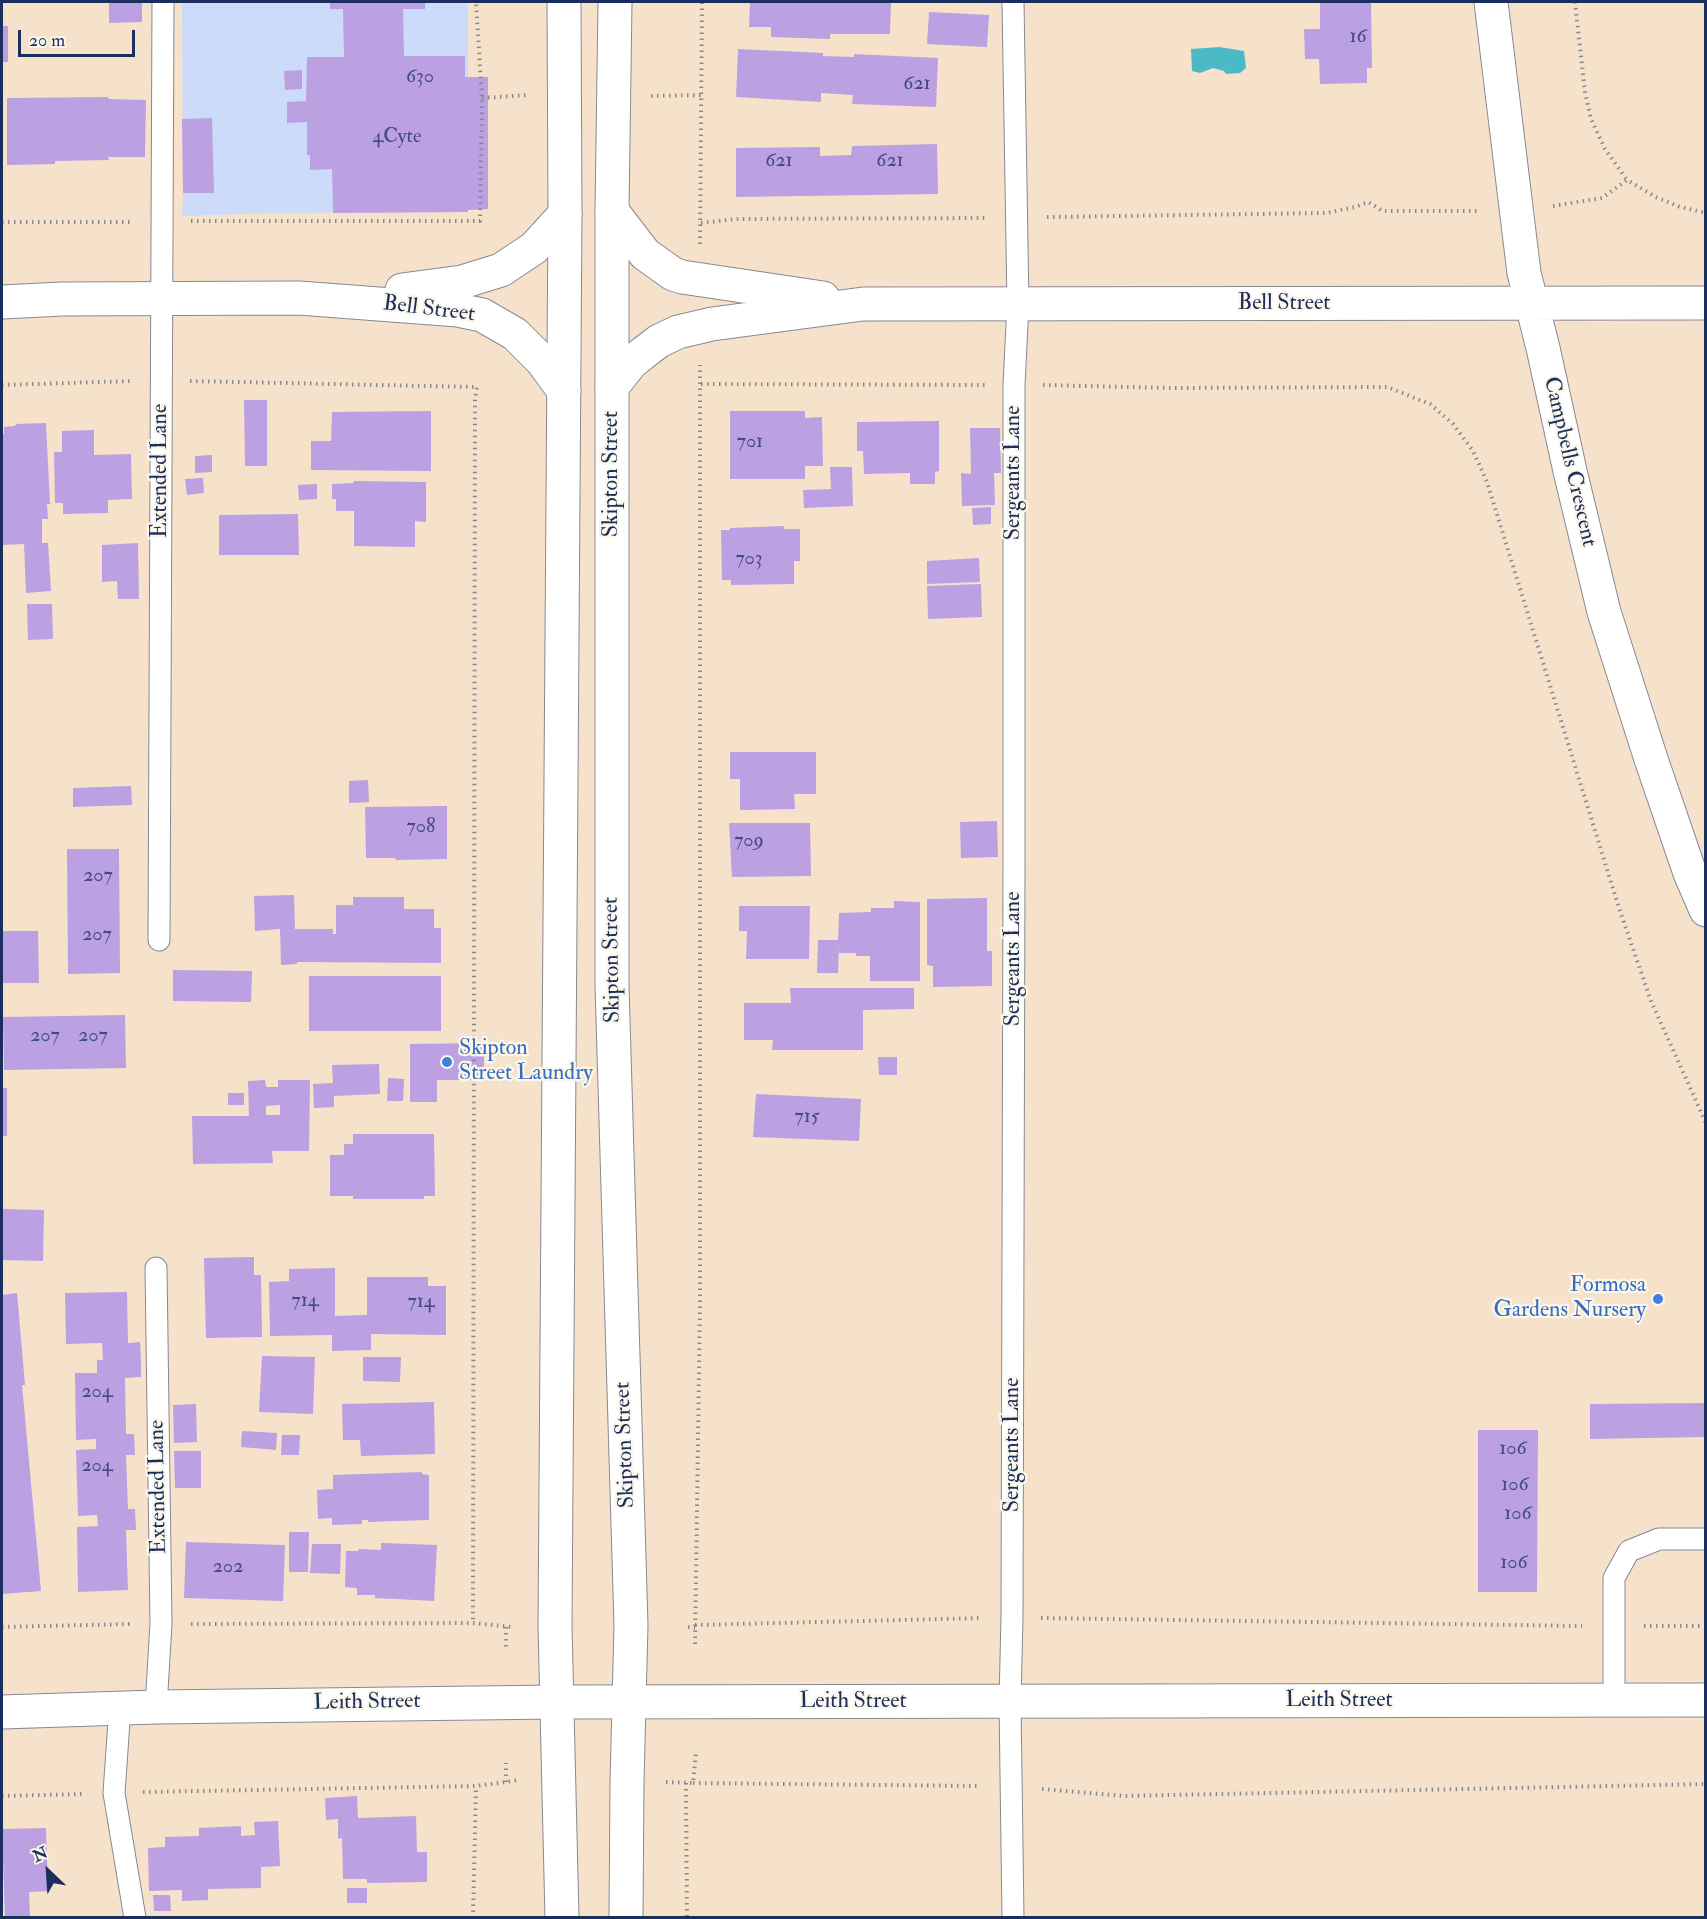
<!DOCTYPE html>
<html>
<head>
<meta charset="utf-8">
<style>
	body { margin:0 }
	#map { position:relative; width:1707px; height:1919px; overflow:hidden; background:#f6e2ca; font-family:"IM FELL Double Pica",serif }
	canvas { display:block }
	.frame { position:absolute; inset:0; border:3px solid #1b2f5e; pointer-events:none }
	.north { position:absolute; left:18px; top:1841px; width:60px; height:60px; -webkit-text-stroke:4px #fbf7ec; paint-order:stroke; rotate:335deg; font-size:16px; font-weight:700; line-height:24px; text-align:center; color:#1b2f5e }
	.north::after { content:''; display:block; margin:auto; width:21px; height:27px; background:#1b2f5e; clip-path:polygon(50% 0,100% 100%,50% 72%,0 100%) }
	.scale { position:absolute; left:18px; top:30px; width:117px; height:27px; box-sizing:border-box; border:3px solid #1b2f5e; border-top:0; padding-left:8px; font-size:18px; line-height:21px; white-space:nowrap; color:#1b2f5e; -webkit-text-stroke:4px #fbf7ec; paint-order:stroke }
</style>
</head>
<body>
<div id="map">
<canvas width="1707" height="1919"></canvas>
<div class="frame"></div>
<div class="north">N</div>
<div class="scale">20 m</div>
</div>
<script>
const c = document.querySelector('canvas').getContext('2d');
c.lineJoin = 'round';
function fill(path, color) {
  c.fillStyle = color;
  c.fill(path, 'evenodd');
}
function toPath(rows) {
  const path = new Path2D();
  for (const r of rows) {
    path.moveTo(r[0], r[1]);
    for (let i = 2; i < r.length; i += 2) path.lineTo(r[i], r[i + 1]);
  }
  return path;
}
function strokePath(path, color, width, dash) {
  c.strokeStyle = color;
  c.lineWidth = width;
  c.lineCap = dash ? 'butt' : 'round';
  c.setLineDash(dash || []);
  c.stroke(path);
}
function drawText(font, color, halo, rows, align = 'center') {
  c.font = font + ' "IM FELL Double Pica",serif';
  c.lineWidth = 4.5;
  c.setLineDash([]);
  c.textBaseline = 'middle';
  c.strokeStyle = halo;
  c.fillStyle = color;
  for (const [text, x, y, turn = 0] of rows) {
    c.save();
    c.translate(x, y);
    c.rotate((+turn || 0) * Math.PI / 180);
    c.textAlign = isNaN(turn) ? turn : align;
    if (halo) c.strokeText(text, 0, 0);
    c.fillText(text, 0, 0);
    c.restore();
  }
}
const built = toPath([
	[182,2,468,2,468,212,274,213,182,216,183,193]
]);
const water = toPath([
	[1219,47,1244,51,1246,68,1240,73,1226,74,1224,71,1213,68,1200,73,1192,71,1191,49]
]);
const building = toPath([
	[109,2,142,2,142,22,109,23],
	[330,2,425,2,425,9,403,9,404,56,465,56,465,77,488,77,488,209,468,210,468,212,333,213,332,169,310,170,310,155,307,155,307,122,287,123,287,102,306,101,307,57,344,57,343,9,330,9],
	[750,2,891,2,890,34,830,34,830,39,771,37,771,27,749,27],
	[1320,2,1371,2,1372,68,1367,68,1367,83,1320,84,1319,59,1305,59,1304,29,1320,29],
	[929,12,989,15,987,47,927,44],
	[2,26,8,26,8,62,2,62],
	[738,49,823,53,823,56,854,57,854,54,938,58,936,107,852,104,853,95,821,93,821,102,736,97],
	[302,70,302,89,285,90,284,71],
	[108,97,109,99,146,100,145,157,108,157,109,160,55,161,55,164,7,165,7,98],
	[212,118,214,193,183,193,182,119],
	[937,144,938,194,736,197,736,148,820,147,820,156,851,155,852,146],
	[244,400,267,400,267,466,245,466],
	[431,411,431,471,311,470,311,441,331,441,332,412],
	[730,411,805,411,805,418,822,417,823,466,805,466,805,479,730,479],
	[939,421,939,471,935,472,935,484,910,484,910,473,864,474,863,451,857,451,857,422],
	[46,423,50,504,47,504,48,519,42,519,42,543,48,543,51,591,26,593,24,544,2,545,2,435,4,434,4,427,15,426,16,424],
	[970,428,1000,428,1001,473,994,473,995,505,962,506,961,473,971,474],
	[94,430,94,455,131,454,132,499,108,500,108,513,63,514,63,503,55,503,54,452,62,452,62,431],
	[212,455,212,472,195,473,195,456],
	[830,467,852,467,853,506,804,508,803,490,831,489],
	[203,478,204,493,187,495,185,479],
	[354,481,426,482,426,522,415,521,415,547,354,546,354,511,336,511,336,499,332,499,332,484,353,483],
	[317,484,317,499,299,500,298,485],
	[991,507,991,524,973,525,972,508],
	[298,514,299,555,219,555,219,515],
	[784,526,784,529,800,529,800,561,794,561,794,584,731,585,731,580,722,580,721,530,730,530,730,528],
	[138,543,139,599,118,599,117,581,102,582,102,545],
	[979,558,980,582,927,584,927,561],
	[981,584,982,617,928,619,927,586],
	[27,604,52,604,53,639,28,640],
	[730,752,816,752,816,794,794,794,795,809,740,810,740,779,730,779],
	[368,780,369,802,349,803,349,781],
	[131,786,132,805,73,807,73,788],
	[447,806,447,859,396,860,395,858,366,858,365,807],
	[997,821,998,857,961,858,960,822],
	[729,823,810,823,811,876,732,877],
	[67,849,119,849,120,973,68,974],
	[294,895,295,929,333,929,333,934,336,934,336,905,353,905,353,897,404,897,404,909,434,909,434,928,441,928,441,963,297,962,297,964,281,965,280,929,255,931,254,896],
	[987,898,987,951,992,951,992,986,933,987,933,966,927,965,927,899],
	[894,901,920,902,920,981,870,981,870,956,856,956,856,953,839,953,839,944,838,973,817,973,818,940,838,940,839,913,871,912,871,908,894,908],
	[739,906,810,906,809,959,746,959,747,931,739,931],
	[2,931,38,931,39,983,2,983],
	[173,970,252,971,251,1002,173,1001],
	[309,976,441,976,441,1031,309,1031],
	[790,988,914,988,914,1009,863,1010,863,1050,772,1050,773,1040,744,1040,744,1003,791,1003],
	[125,1015,126,1068,4,1070,3,1017],
	[484,1043,484,1080,437,1080,437,1102,410,1102,410,1044],
	[878,1057,897,1057,897,1075,879,1075],
	[379,1064,380,1094,334,1096,334,1107,314,1108,313,1084,333,1083,332,1065],
	[388,1078,404,1079,403,1101,387,1101],
	[265,1080,266,1087,278,1087,278,1080,310,1080,309,1151,272,1151,273,1163,193,1164,192,1116,249,1116,248,1081],
	[280,1105,280,1115,266,1115,266,1106],
	[2,1088,7,1088,7,1136,2,1136],
	[228,1093,244,1093,244,1105,228,1105],
	[756,1094,861,1099,859,1141,753,1137],
	[353,1134,434,1134,435,1196,424,1196,424,1199,353,1199,353,1196,330,1196,330,1155,344,1155,344,1144,353,1144],
	[2,1209,44,1210,43,1261,2,1260],
	[254,1257,254,1275,261,1275,262,1337,206,1338,204,1258],
	[335,1268,335,1316,367,1315,367,1277,428,1277,428,1286,446,1286,446,1335,371,1334,371,1350,332,1351,332,1335,270,1336,269,1282,289,1281,289,1269],
	[127,1292,128,1343,140,1342,141,1360,141,1377,125,1378,126,1434,134,1434,135,1455,126,1455,128,1509,135,1509,136,1530,126,1530,128,1590,78,1592,77,1527,98,1526,97,1515,78,1516,76,1450,96,1449,96,1439,76,1440,75,1373,97,1373,97,1360,103,1360,102,1343,66,1344,65,1293],
	[17,1293,25,1385,22,1385,41,1591,2,1594,2,1295],
	[262,1356,315,1357,313,1414,259,1412],
	[363,1357,401,1357,400,1382,363,1381],
	[434,1402,435,1454,361,1456,360,1440,343,1440,342,1404],
	[1706,1403,1706,1437,1590,1439,1590,1404],
	[196,1404,197,1442,174,1443,173,1405],
	[1478,1430,1538,1430,1537,1592,1478,1592],
	[242,1431,277,1433,276,1450,241,1447],
	[282,1435,300,1435,299,1455,281,1455],
	[174,1451,201,1451,201,1488,175,1488],
	[422,1472,422,1474,429,1475,429,1520,368,1522,368,1520,362,1520,362,1524,332,1525,332,1518,318,1519,317,1490,333,1489,333,1475],
	[289,1532,309,1532,308,1572,289,1572],
	[186,1542,285,1545,283,1601,184,1598],
	[381,1543,437,1545,434,1601,375,1598,375,1595,357,1595,357,1588,345,1587,346,1551,358,1551,359,1549,381,1550],
	[312,1544,341,1544,340,1574,310,1573],
	[357,1796,358,1818,416,1816,417,1852,427,1852,427,1882,367,1883,367,1879,343,1879,342,1838,338,1839,338,1819,326,1820,325,1798],
	[278,1821,280,1866,261,1867,261,1888,208,1889,208,1900,182,1901,182,1890,149,1891,148,1848,165,1847,165,1837,199,1836,199,1828,241,1826,241,1836,255,1835,254,1822],
	[46,1828,48,1891,29,1892,30,1917,5,1918,2,1829],
	[347,1888,367,1888,367,1903,347,1903],
	[153,1895,170,1895,171,1911,154,1911]
]);
const path = toPath([
	[1575,2,1585,92,1591,119,1605,149,1627,180],
	[651,96,701,95],
	[482,98,529,95],
	[1553,206,1602,198,1627,180,1656,197,1680,207,1706,213],
	[1047,217,1326,213,1355,207,1368,202,1383,211,1479,211],
	[191,221,480,221,482,98,476,2],
	[2,222,133,222],
	[701,223,736,219,986,218],
	[700,244,702,2],
	[190,381,477,387,475,398,473,1623],
	[701,384,985,385],
	[2,385,132,381],
	[1043,385,1171,388,1387,387,1430,404,1453,424,1473,451,1487,482,1619,908,1651,1001,1706,1123],
	[1041,1618,1582,1626],
	[191,1624,473,1623,512,1627],
	[695,1625,983,1618],
	[1644,1626,1706,1626],
	[2,1627,130,1624],
	[506,1627,506,1648],
	[688,1627,695,1628],
	[695,1644,700,1305,700,365],
	[506,1782,506,1763],
	[666,1782,693,1783,696,1752],
	[686,1783,687,1918],
	[693,1783,980,1786],
	[1042,1789,1125,1796,1706,1784],
	[143,1792,476,1786,520,1780],
	[2,1796,85,1794],
	[473,1918,476,1786]
]);
const service = toPath([
	[1013,2,1018,305,1014,385,1014,867,1012,1617,1010,1702,1013,1918],
	[159,940,163,2],
	[156,1268,161,1624,156,1707],
	[1614,1700,1614,1578,1629,1551,1659,1539,1706,1539],
	[120,1707,114,1793,135,1918]
]);
const minor = toPath([
	[1491,2,1524,273,1543,348,1570,471,1604,612,1651,759,1690,873,1706,910],
	[612,211,645,254,673,274,682,277,823,298],
	[402,290,462,282,501,270,534,248,565,214],
	[2,302,62,299,299,298,458,310,482,315,515,334,542,361,564,391],
	[612,387,631,363,642,354,659,341,678,332,712,324,863,304,1706,303],
	[2,1712,156,1707,557,1702]
]);
const secondary = toPath([
	[557,1702,1706,1700]
]);
const trunk = toPath([
	[615,2,612,211,612,986,631,1625,627,1782,626,1918],
	[562,1918,555,1626,565,214,564,2]
]);
const markers = [
	[447,1062,6,"#3f7fe0"],
	[1658,1299,6,"#3f7fe0"]
];
const numberNames = [
	["16",1358,38],
	["630",420,78],
	["621",917,85],
	["4Cyte",397,138],
	["621",779,162],
	["621",890,162],
	["701",750,443],
	["703",749,560],
	["708",421,828],
	["709",749,842],
	["207",98,877],
	["207",97,936],
	["207",45,1037],
	["207",93,1037],
	["715",807,1118],
	["714",305,1302],
	["714",421,1303],
	["204",97,1393],
	["106",1513,1450],
	["204",97,1467],
	["106",1515,1486],
	["106",1518,1515],
	["106",1514,1564],
	["202",228,1568]
];
const streetNames = [
	["Bell Street",1284,304],
	["Bell Street",429,310,7],
	["Campbells Crescent",1569,462,77],
	["Extended Lane",161,471,-90],
	["Sergeants Lane",1014,473,-90],
	["Skipton Street",612,474,-90],
	["Sergeants Lane",1014,959,-90],
	["Skipton Street",613,960,-91],
	["Skipton Street",626,1445,-92],
	["Sergeants Lane",1013,1445,-90],
	["Extended Lane",159,1487,-91],
	["Leith Street",1339,1701],
	["Leith Street",853,1702],
	["Leith Street",367,1703,-1]
];
const shopNames = [
	["Skipton",459,1049],
	["Street Laundry",459,1074],
	["Formosa",1646,1286,"right"],
	["Gardens Nursery",1646,1311,"right"]
];
fill(built, '#cddbfa');
fill(water, '#4cbac4');
fill(building, '#bba0e2');
strokePath(service, '#888894', 23);
strokePath(minor, '#888894', 35);
strokePath(secondary, '#888894', 35);
strokePath(trunk, '#888894', 35);
strokePath(path, '#888894', 4, [1.5, 4.5]);
strokePath(service, '#fff', 21);
strokePath(minor, '#fff', 33);
strokePath(secondary, '#fff', 33);
strokePath(trunk, '#fff', 33);
for (const [x, y, r, color] of markers) {
  const dot = new Path2D();
  dot.arc(x, y, r, 0, 2 * Math.PI);
  c.fillStyle = color;
  c.fill(dot);
  strokePath(dot, '#fbf7ec', 2);
}
drawText('20px', '#434b7f', null, numberNames);
drawText('22px', '#1b2f5e', '#fbf7ec', streetNames);
drawText('22px', '#366cbe', '#fbf7ec', shopNames, 'left');
</script>
</body>
</html>
